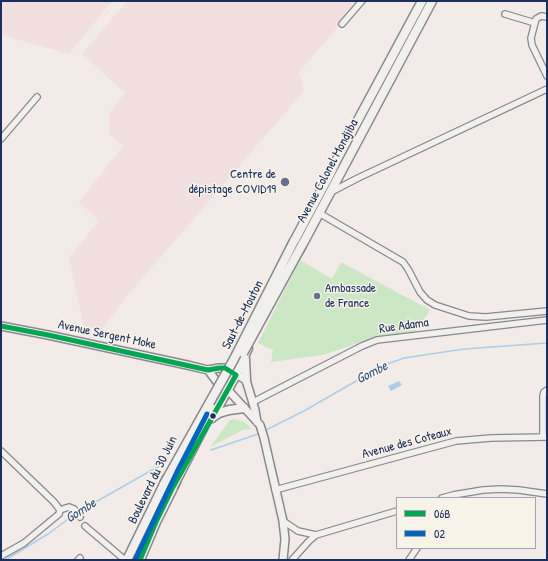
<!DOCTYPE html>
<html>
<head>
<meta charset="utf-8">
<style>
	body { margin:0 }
	#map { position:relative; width:548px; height:561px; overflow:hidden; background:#f3ebe8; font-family:"Patrick Hand",sans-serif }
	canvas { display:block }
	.frame { position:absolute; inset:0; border:2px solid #1b2f5e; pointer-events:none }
	.legend { position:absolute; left:396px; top:497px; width:140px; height:52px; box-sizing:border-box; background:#f7f3e8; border:1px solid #9fa5b1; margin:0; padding:5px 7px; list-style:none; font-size:12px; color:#1b2f5e }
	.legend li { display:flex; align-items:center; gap:8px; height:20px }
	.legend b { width:20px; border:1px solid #9fa5b1 }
</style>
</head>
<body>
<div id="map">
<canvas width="548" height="561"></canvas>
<div class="frame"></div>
<ul class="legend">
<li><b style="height:5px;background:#00a651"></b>06B</li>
<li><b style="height:5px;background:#0065bd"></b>02</li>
</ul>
</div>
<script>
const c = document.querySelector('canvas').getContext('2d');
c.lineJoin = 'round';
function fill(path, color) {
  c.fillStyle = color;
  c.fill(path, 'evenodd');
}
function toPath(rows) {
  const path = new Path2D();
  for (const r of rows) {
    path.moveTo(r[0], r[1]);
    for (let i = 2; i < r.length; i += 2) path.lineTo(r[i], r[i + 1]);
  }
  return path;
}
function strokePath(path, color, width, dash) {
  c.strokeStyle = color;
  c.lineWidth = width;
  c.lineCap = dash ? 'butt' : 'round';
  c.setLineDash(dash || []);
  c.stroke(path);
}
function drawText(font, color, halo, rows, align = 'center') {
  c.font = font + ' "Patrick Hand",sans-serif';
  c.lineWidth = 3;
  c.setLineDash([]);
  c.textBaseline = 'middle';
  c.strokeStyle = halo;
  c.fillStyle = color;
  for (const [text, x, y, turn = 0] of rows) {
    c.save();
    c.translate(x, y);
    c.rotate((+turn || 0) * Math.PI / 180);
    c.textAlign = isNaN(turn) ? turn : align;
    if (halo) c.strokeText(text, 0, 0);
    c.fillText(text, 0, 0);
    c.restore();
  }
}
const built = toPath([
	[1,1,112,1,69,54,1,35],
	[127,1,360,1,299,72,304,91,127,296,99,333,90,326,87,330,82,329,83,323,69,258,99,221,79,202,123,146,110,135,110,112,125,93,82,54]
]);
const green = toPath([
	[300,260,332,279,341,262,430,310,414,334,373,338,323,355,271,362,273,350,258,343],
	[234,419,244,422,249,426,251,429,243,430,214,445,211,446,230,420]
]);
const water = toPath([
	[399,381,402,385,391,391,388,386]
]);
const stream = toPath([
	[264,431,304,411,384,365,404,358,464,349,547,343],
	[211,450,261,433],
	[78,512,115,491,159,466],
	[5,560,48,534,75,514]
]);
const minor = toPath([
	[505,14,535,23],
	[547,17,541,16,536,19,531,38,532,45,547,76],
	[342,24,362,1],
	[1,139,37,97],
	[331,192,358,178,547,89],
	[319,213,403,262,408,269,420,292,427,300,435,305,469,316,486,317,547,311],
	[253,402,362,346,377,340,547,320],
	[543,437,543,396,544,392,547,390],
	[1,451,54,502,60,510],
	[275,490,456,441,491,438,547,437],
	[442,498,453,495,483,490,501,489,519,490,547,494],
	[283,521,298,531,316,535],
	[85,526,125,560],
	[1,556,24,543,59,514,60,510,69,507,74,509,80,517],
	[78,560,80,558],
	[292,560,309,541,316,535,397,511],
	[409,560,417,548]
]);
const secondary = toPath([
	[1,326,48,335,187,365,208,370],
	[208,370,217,382,228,390,260,425,264,438,283,521,285,539,283,560],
	[208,370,219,368,225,368,246,380,255,410,257,422]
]);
const primary = toPath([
	[291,247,331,172,336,161,422,1],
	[299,251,432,1],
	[245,359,246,380],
	[213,417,219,413,229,410,244,408],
	[212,418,236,375,248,348],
	[127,560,167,478],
	[140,560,156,522,176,482]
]);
const primaryBridge = toPath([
	[243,353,302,245],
	[164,484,234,359,294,241],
	[173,487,213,409]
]);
const bus1 = toPath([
	[1,326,48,335,208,370],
	[140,560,156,522,173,487,236,375,225,368,219,368,208,370]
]);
const bus2 = toPath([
	[135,560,177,472,207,414]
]);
const markers = [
	[285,182,5,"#67718e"],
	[317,296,4,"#67718e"],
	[213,416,3.5,"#1b2f5e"]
];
const streetNames = [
	["Avenue Colonel Mondjiba",328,171,-62],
	["Saut-de-Mouton",243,315,-63],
	["Rue Adama",404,326,-8],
	["Avenue Sergent Moke",107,335,12],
	["Avenue des Coteaux",407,443,-15],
	["Boulevard du 30 Juin",153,480,-64]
];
const poiNames = [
	["Centre de",276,175],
	["dépistage COVID19",276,190],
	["Ambassade",325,289,"left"],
	["de France",325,304,"left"]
];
const waterNames = [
	["Gombe",372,373,-27],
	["Gombe",81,511,-32]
];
fill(built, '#f2dfe0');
fill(green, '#cbe7c4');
fill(water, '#abcee9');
strokePath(stream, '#abcee9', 1.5);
strokePath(minor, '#888990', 8);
strokePath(secondary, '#888990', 10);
strokePath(primary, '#888990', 11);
strokePath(minor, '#f2f0ec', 5.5);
strokePath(secondary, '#f2f0ec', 7);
strokePath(primary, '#f2f0ec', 8);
strokePath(primaryBridge, '#888990', 11, []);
strokePath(primaryBridge, '#f2f0ec', 8);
strokePath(bus1, '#00a651', 5);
strokePath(bus2, '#0065bd', 5);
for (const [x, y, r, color] of markers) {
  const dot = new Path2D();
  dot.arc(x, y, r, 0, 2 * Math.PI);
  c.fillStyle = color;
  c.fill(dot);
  strokePath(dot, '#f7f3e8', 1.5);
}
drawText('13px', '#1b2f5e', '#f7f3e8', streetNames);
drawText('13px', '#1b2f5e', '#f7f3e8', poiNames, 'right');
drawText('italic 14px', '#375481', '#f7f3e8', waterNames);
</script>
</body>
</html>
